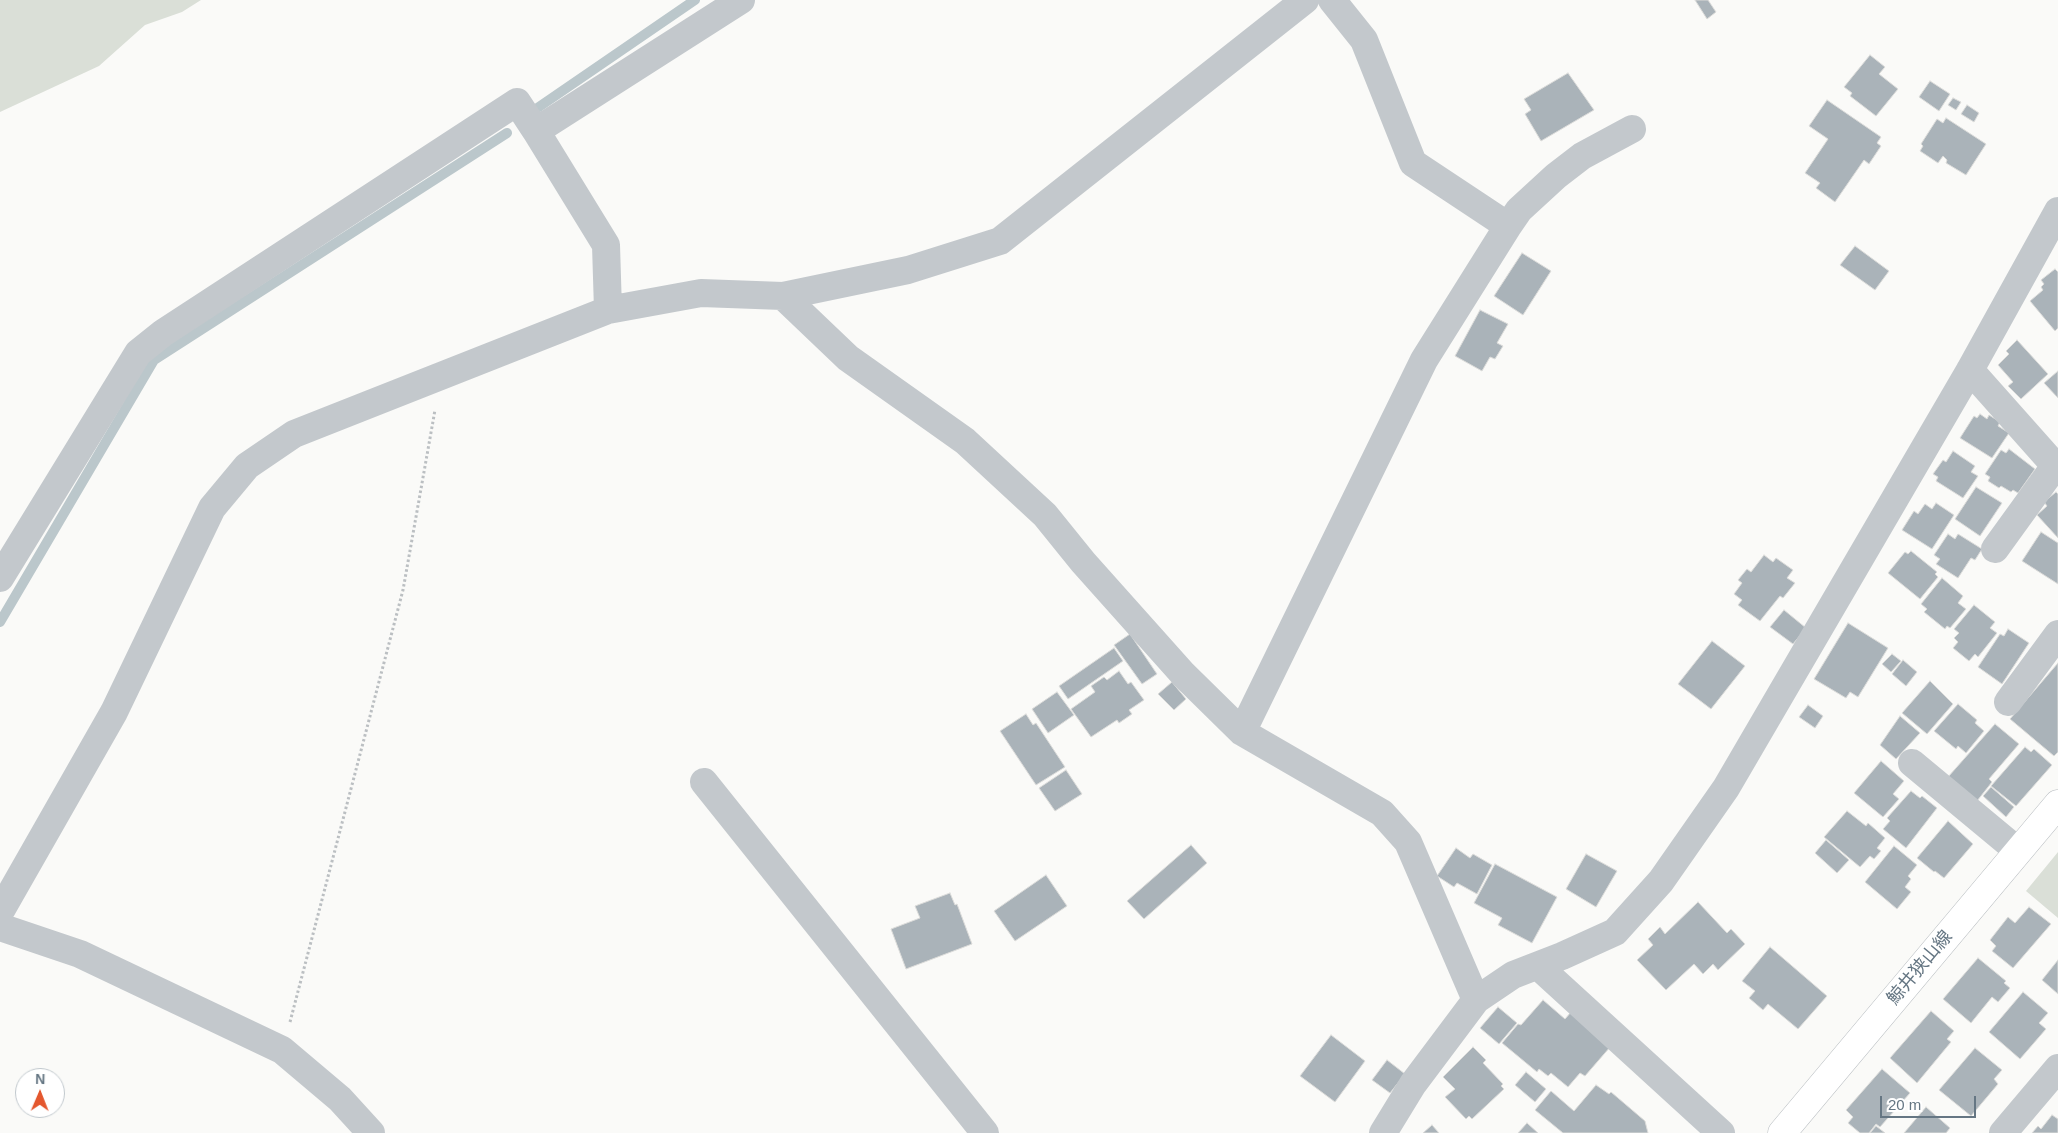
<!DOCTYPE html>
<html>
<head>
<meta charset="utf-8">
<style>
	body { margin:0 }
	#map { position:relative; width:2058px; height:1133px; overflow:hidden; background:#fafaf8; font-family:Helvetica,sans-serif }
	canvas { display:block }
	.north { position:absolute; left:15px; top:1068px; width:50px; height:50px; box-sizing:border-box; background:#fff; border:1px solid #c1c8cd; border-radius:50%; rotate:1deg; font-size:14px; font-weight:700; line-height:20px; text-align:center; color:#657683 }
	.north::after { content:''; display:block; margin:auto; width:18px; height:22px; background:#e4572e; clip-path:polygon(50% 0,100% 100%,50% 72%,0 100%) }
	.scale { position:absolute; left:1880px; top:1096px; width:96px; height:22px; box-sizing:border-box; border:2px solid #657683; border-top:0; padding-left:6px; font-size:15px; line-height:18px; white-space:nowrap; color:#657683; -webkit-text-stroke:4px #fff; paint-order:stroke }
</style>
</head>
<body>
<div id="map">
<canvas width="2058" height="1133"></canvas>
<div class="north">N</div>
<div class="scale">20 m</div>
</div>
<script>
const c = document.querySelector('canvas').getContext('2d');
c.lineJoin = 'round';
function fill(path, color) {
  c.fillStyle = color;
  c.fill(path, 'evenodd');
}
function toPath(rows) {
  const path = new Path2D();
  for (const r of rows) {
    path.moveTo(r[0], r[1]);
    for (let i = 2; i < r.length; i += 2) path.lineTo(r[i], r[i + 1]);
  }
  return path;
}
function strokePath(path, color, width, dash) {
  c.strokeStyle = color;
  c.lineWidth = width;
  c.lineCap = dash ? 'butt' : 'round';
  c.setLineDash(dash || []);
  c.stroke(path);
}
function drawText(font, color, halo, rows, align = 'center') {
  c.font = font + ' Helvetica,"Noto Sans JP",sans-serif';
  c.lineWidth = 5;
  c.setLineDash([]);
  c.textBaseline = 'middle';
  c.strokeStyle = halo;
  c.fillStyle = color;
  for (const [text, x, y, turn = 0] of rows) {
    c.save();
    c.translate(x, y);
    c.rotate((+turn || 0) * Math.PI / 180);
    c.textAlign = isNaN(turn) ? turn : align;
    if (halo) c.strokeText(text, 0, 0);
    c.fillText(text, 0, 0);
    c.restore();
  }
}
const green = toPath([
	[0,0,201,0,182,12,145,25,99,66,0,112],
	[2058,852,2058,918,2026,891]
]);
const stream = toPath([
	[533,111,695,0],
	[0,622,154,360,507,133]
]);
const building = toPath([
	[1695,0,1708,0,1716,12,1707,19,1695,0],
	[1870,55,1885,67,1879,74,1898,89,1876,116,1850,96,1852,93,1844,87,1870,55],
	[1568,73,1594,110,1541,141,1525,114,1531,110,1524,99,1568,73],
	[1930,81,1950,94,1939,111,1919,97,1930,81],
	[1953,98,1961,102,1956,110,1948,105,1953,98],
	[1827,100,1881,137,1877,143,1881,146,1869,164,1864,160,1835,202,1816,188,1820,183,1805,173,1828,139,1809,126,1827,100],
	[1967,105,1979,113,1974,122,1961,114,1967,105],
	[1946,118,1986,144,1966,175,1946,163,1947,160,1943,156,1938,163,1920,151,1923,146,1921,144,1937,119,1943,123,1946,118],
	[1855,246,1889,271,1875,290,1840,265,1855,246],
	[1522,253,1551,271,1523,315,1494,296,1522,253],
	[2055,269,2058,272,2058,328,2055,331,2030,301,2043,290,2041,287,2044,284,2041,280,2055,269],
	[1480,310,1508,324,1497,343,1503,346,1495,359,1490,357,1482,371,1455,356,1480,310],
	[2017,340,2048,374,2021,399,2008,386,2013,382,1998,365,2009,354,2006,351,2017,340],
	[2058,371,2058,398,2044,383,2058,371],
	[1980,414,1987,419,1989,415,2000,422,1998,426,2009,433,1992,458,1960,438,1974,416,1977,418,1980,414],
	[2009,449,2035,469,2018,493,2013,490,2011,492,2001,486,1999,488,1988,481,1990,477,1985,474,2001,450,2006,453,2009,449],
	[1953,451,1975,466,1971,472,1978,476,1963,498,1936,481,1938,477,1933,474,1943,460,1946,462,1953,451],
	[1976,487,2002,503,1980,536,1955,519,1976,487],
	[2056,492,2058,494,2058,538,2037,515,2047,506,2044,502,2056,492],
	[1936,503,1954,515,1932,549,1902,530,1914,511,1918,514,1925,504,1932,509,1936,503],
	[2041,532,2058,543,2058,584,2022,561,2041,532],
	[1948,534,1955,539,1958,534,1982,549,1975,560,1971,558,1958,578,1936,564,1940,559,1934,555,1948,534],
	[1911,551,1937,572,1935,574,1938,577,1920,599,1888,573,1905,552,1908,554,1911,551],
	[1764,555,1773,562,1776,558,1793,570,1787,578,1795,583,1783,598,1780,596,1760,621,1738,605,1742,600,1734,594,1742,583,1738,580,1747,569,1751,572,1764,555],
	[1942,578,1963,596,1958,603,1966,609,1950,628,1947,626,1945,629,1924,612,1927,609,1921,604,1942,578],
	[1974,605,1995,622,1990,628,1997,633,1978,657,1975,654,1969,661,1953,648,1958,642,1954,638,1959,633,1954,629,1974,605],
	[1784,610,1806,628,1793,644,1770,627,1784,610],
	[1848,623,1888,648,1858,697,1850,692,1846,698,1814,679,1848,623],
	[2008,629,2029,643,2002,684,1978,667,2000,634,2004,636,2008,629],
	[1130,634,1157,674,1142,684,1114,645,1130,634],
	[1712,641,1745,666,1711,709,1678,684,1712,641],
	[1114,648,1123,661,1068,699,1059,686,1114,648],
	[1892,654,1901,661,1891,672,1882,664,1892,654],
	[1903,660,1917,672,1906,686,1892,674,1903,660],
	[2058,663,2058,752,2054,756,2010,719,2058,663],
	[1119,671,1128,684,1131,682,1144,700,1129,710,1132,714,1119,723,1117,720,1091,737,1071,709,1095,692,1091,686,1104,677,1107,680,1119,671],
	[1930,681,1953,704,1927,734,1902,713,1930,681],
	[1172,682,1186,699,1174,710,1158,694,1172,682],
	[1057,692,1074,715,1048,733,1032,709,1057,692],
	[1958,704,1977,720,1975,723,1984,731,1966,753,1958,746,1956,749,1934,731,1958,704],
	[1808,705,1823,716,1815,728,1799,717,1808,705],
	[1026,714,1033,725,1036,723,1065,767,1036,785,1000,731,1026,714],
	[1900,716,1920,733,1896,759,1880,745,1900,716],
	[1995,724,2019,744,1989,779,1992,782,1977,801,1948,777,1995,724],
	[2025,747,2031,752,2034,749,2052,765,2016,806,1991,786,2025,747],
	[1881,761,1904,781,1893,794,1899,799,1883,817,1854,793,1881,761],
	[1066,770,1082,794,1055,811,1039,788,1066,770],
	[1991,787,2014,807,2006,817,1983,796,1991,787],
	[1911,791,1920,798,1922,796,1937,808,1906,848,1883,829,1890,821,1887,818,1911,791],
	[1847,811,1866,826,1868,823,1885,838,1877,848,1881,851,1874,859,1870,856,1860,867,1824,837,1847,811],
	[1948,821,1973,844,1944,878,1935,871,1934,872,1917,858,1948,821],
	[1826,840,1849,860,1837,873,1815,853,1826,840],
	[1191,845,1207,863,1144,919,1127,901,1191,845],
	[1894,846,1917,865,1908,876,1911,879,1905,887,1911,892,1897,909,1865,882,1894,846],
	[1456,848,1470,858,1473,854,1492,865,1477,894,1457,883,1454,887,1437,876,1456,848],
	[1586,854,1617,871,1596,907,1566,889,1586,854],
	[1495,864,1557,897,1532,943,1498,925,1502,918,1474,903,1495,864],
	[1046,875,1067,906,1015,941,994,911,1046,875],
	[950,893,955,905,957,904,972,944,906,969,891,929,920,918,915,906,950,893],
	[1698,902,1727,933,1731,929,1745,944,1718,970,1713,964,1703,974,1694,964,1666,990,1637,960,1653,945,1648,939,1660,927,1665,934,1698,902],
	[2029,907,2051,924,2013,968,1992,951,1996,946,1990,940,2008,917,2015,923,2029,907],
	[1770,947,1827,996,1798,1029,1768,1004,1763,1010,1749,998,1755,991,1742,981,1770,947],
	[1978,958,2006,981,2004,983,2010,988,1998,1002,1992,997,1971,1023,1943,999,1978,958],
	[2058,960,2058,994,2042,980,2058,960],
	[2023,992,2048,1013,2039,1023,2046,1029,2020,1059,1989,1032,2023,992],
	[1543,1000,1565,1019,1571,1012,1611,1046,1585,1076,1580,1073,1568,1087,1551,1073,1548,1076,1539,1069,1537,1072,1502,1043,1518,1024,1521,1025,1543,1000],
	[1498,1007,1517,1023,1499,1044,1480,1028,1498,1007],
	[1931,1011,1954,1031,1947,1039,1951,1042,1917,1083,1890,1058,1931,1011],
	[1331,1035,1365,1061,1335,1102,1300,1076,1331,1035],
	[1473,1047,1486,1060,1483,1063,1503,1084,1501,1086,1504,1089,1472,1119,1469,1116,1466,1119,1445,1097,1455,1089,1443,1077,1473,1047],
	[1975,1048,2002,1070,1994,1079,1998,1084,1971,1116,1939,1090,1975,1048],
	[1387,1060,1405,1074,1390,1093,1372,1080,1387,1060],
	[1882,1069,1910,1093,1880,1127,1876,1124,1869,1133,1860,1133,1848,1123,1853,1117,1846,1110,1882,1069],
	[1526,1072,1546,1089,1535,1102,1515,1085,1526,1072],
	[1596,1085,1609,1094,1611,1092,1645,1121,1648,1133,1563,1133,1535,1110,1551,1091,1574,1111,1596,1085],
	[1926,1107,1950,1128,1946,1133,1904,1133,1926,1107],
	[2052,1115,2058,1119,2058,1133,2032,1133,2038,1126,2041,1129,2052,1115],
	[1527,1123,1538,1133,1518,1133,1527,1123],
	[1432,1125,1439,1133,1423,1133,1432,1125],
	[1876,1126,1885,1133,1870,1133,1876,1126]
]);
const path = toPath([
	[290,1022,403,590,435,410]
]);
const minor = toPath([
	[1332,0,1364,40,1413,163,1508,226],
	[536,131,741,0],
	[783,296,848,358,965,441,1045,515,1083,562,1183,674,1242,732,1382,813,1408,842,1476,1000],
	[1970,370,2058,469],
	[1995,549,2055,466],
	[0,578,138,353,163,333,517,102,536,131,606,245,608,310],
	[2008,702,2058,634],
	[1242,732,1424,360,1508,226,1519,210,1556,176,1582,156,1632,129],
	[1912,763,2018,851],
	[704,782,985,1133],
	[0,912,114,712,212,508,247,466,294,434,608,310,701,293,783,296,908,270,1000,241,1305,0],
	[0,927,80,954,282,1050,340,1099,371,1133],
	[1538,966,1721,1133],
	[1383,1133,1413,1084,1476,1000,1513,975,1562,956,1615,932,1661,881,1726,788,1970,370,2058,211],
	[2003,1133,2058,1068]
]);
const major = toPath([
	[1782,1133,2058,804]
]);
const streetNames = [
	["鯨井狭山線",1920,968,-50]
];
fill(green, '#dadfd7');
strokePath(stream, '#bbc7cb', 10);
fill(building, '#aab3b9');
strokePath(building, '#dcdcda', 1);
strokePath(major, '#b5babe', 29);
strokePath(path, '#bbbfc2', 3, [2.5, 2.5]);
strokePath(minor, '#c3c8cc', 28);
strokePath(major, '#fff', 28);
drawText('18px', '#657683', '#fff', streetNames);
</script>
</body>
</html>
